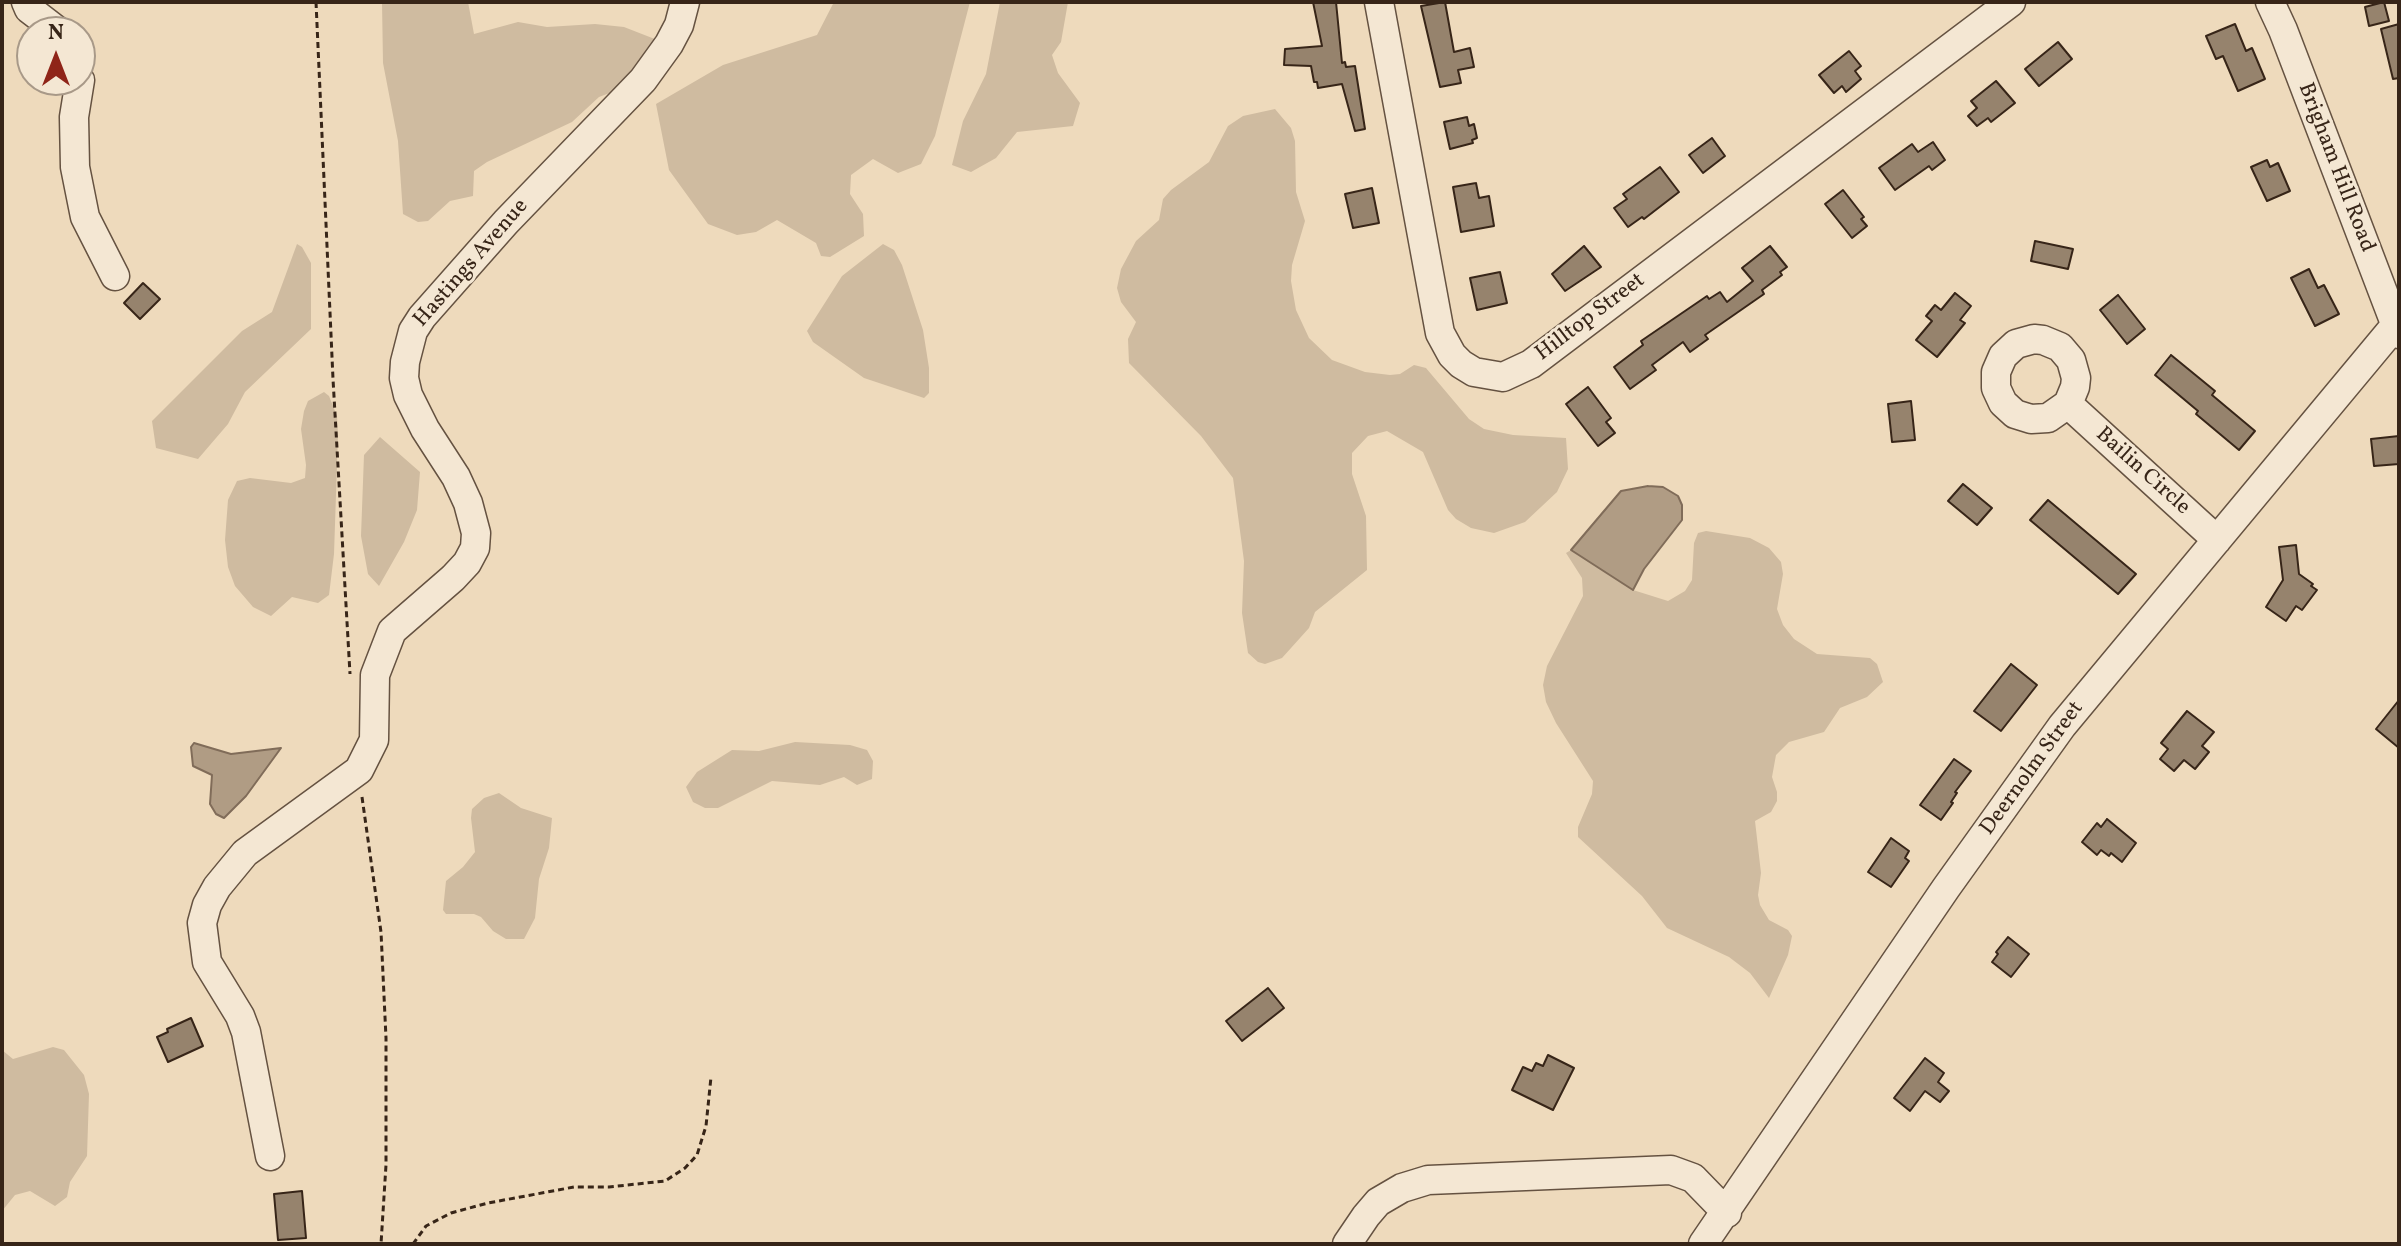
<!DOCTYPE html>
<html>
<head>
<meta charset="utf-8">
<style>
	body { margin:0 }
	#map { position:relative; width:2401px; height:1246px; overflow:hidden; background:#eedabc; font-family:Vollkorn,serif }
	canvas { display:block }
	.frame { position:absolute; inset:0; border:4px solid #372518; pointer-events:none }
	.north { position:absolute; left:16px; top:16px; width:80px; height:80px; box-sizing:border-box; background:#f4e7d3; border:2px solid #a89988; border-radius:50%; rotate:0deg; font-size:22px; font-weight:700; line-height:32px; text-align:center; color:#372518 }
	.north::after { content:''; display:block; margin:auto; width:28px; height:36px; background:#8f2418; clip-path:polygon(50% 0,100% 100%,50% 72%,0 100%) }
</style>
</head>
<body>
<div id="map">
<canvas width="2401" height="1246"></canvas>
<div class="frame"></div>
<div class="north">N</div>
</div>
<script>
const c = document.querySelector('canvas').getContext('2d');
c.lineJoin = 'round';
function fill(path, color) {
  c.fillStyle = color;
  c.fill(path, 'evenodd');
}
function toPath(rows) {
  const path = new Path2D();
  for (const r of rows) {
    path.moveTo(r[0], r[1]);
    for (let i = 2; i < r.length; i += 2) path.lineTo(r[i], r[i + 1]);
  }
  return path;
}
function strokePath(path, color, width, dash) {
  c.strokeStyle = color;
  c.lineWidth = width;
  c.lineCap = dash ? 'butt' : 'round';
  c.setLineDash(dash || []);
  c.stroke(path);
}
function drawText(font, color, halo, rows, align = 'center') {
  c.font = font + ' Vollkorn,serif';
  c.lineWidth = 6;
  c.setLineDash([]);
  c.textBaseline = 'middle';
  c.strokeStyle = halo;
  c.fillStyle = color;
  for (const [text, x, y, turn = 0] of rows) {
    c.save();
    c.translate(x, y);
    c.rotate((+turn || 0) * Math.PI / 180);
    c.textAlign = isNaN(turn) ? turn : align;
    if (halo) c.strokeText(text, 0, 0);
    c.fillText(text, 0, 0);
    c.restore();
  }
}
const green = toPath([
	[382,2,468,2,474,34,518,22,547,27,595,24,624,27,665,43,636,83,599,97,572,122,487,162,474,171,473,196,450,201,428,221,418,222,403,214,398,141,383,63],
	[834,2,970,2,935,136,921,164,898,173,873,159,851,175,850,194,863,214,864,236,830,257,821,256,816,243,777,220,756,232,737,235,708,224,669,170,656,104,723,65,817,35],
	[1000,2,1068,2,1061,42,1052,55,1058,73,1080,103,1073,126,1017,132,996,158,971,172,952,165,963,121,986,74],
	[1275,109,1291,128,1295,141,1296,192,1305,221,1292,265,1291,281,1296,310,1309,338,1332,360,1365,372,1390,375,1400,374,1414,365,1426,368,1469,419,1484,429,1513,435,1566,438,1568,469,1557,492,1525,522,1494,533,1471,528,1456,519,1448,510,1423,452,1387,431,1368,436,1352,453,1352,474,1366,516,1367,570,1315,612,1309,628,1282,658,1265,664,1258,662,1248,653,1242,613,1244,561,1233,478,1201,436,1129,363,1128,339,1136,322,1121,302,1117,288,1121,269,1136,241,1159,220,1163,199,1171,190,1209,162,1228,126,1243,116],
	[297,244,302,247,311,263,311,329,245,392,228,424,198,459,156,448,152,421,242,331,272,312],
	[883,244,894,250,902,265,923,330,929,368,929,393,924,398,864,378,813,342,807,331,842,276],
	[324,392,329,396,337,416,338,435,334,554,329,595,318,603,292,597,271,616,253,607,235,586,228,567,225,540,228,500,237,481,250,478,291,483,305,478,306,465,301,429,304,411,308,401],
	[380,437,420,472,417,510,404,542,379,586,368,574,361,536,364,455],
	[1706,531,1750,538,1769,548,1781,562,1783,574,1777,609,1783,625,1794,639,1817,654,1870,658,1877,664,1883,682,1867,697,1840,708,1824,732,1789,742,1776,755,1772,777,1777,792,1777,801,1771,812,1755,821,1761,873,1758,895,1760,905,1769,920,1788,930,1792,936,1788,955,1769,998,1750,973,1729,957,1667,928,1642,896,1578,837,1578,827,1592,794,1593,781,1556,723,1546,702,1543,685,1547,666,1583,596,1582,578,1566,553,1571,550,1633,590,1668,601,1685,591,1692,580,1694,543,1698,533],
	[795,742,850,745,867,750,873,761,872,779,857,785,844,777,820,785,772,781,718,808,705,808,693,802,686,787,697,772,732,750,759,751],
	[499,793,521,808,552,818,549,848,539,879,535,918,524,939,506,939,493,931,481,917,474,914,446,914,443,910,446,881,463,867,475,852,471,818,472,809,484,798],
	[53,1047,64,1050,84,1075,89,1094,87,1156,70,1182,67,1197,55,1206,30,1191,15,1195,2,1211,2,1050,13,1059]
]);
const water = toPath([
	[1648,486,1663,487,1678,496,1682,505,1682,520,1644,569,1633,590,1571,550,1621,491,1648,486],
	[194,743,231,754,281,748,246,796,224,818,216,814,210,804,212,775,193,766,191,747,194,743]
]);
const building = toPath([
	[1313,2,1336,2,1342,63,1345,62,1346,67,1355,66,1365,129,1355,131,1342,84,1318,88,1317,82,1314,82,1311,66,1284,65,1285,49,1322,46,1313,2],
	[1445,2,1454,52,1470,48,1474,67,1458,70,1461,83,1440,87,1421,6,1445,2],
	[2384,2,2389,21,2369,26,2365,7,2384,2],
	[2235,24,2246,51,2252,48,2265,79,2238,91,2223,56,2216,59,2206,36,2235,24],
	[2399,24,2399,78,2393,79,2381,29,2399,24],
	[2058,42,2072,59,2039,86,2025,69,2058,42],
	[1849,51,1861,66,1855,71,1861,79,1846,92,1842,86,1834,93,1819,75,1849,51],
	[1996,81,2015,103,1991,122,1988,118,1977,126,1968,116,1977,108,1971,101,1996,81],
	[1467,117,1469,126,1474,124,1477,138,1472,140,1473,143,1450,149,1444,122,1467,117],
	[1712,138,1725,156,1703,173,1689,155,1712,138],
	[1933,142,1945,160,1932,170,1929,166,1895,190,1879,168,1912,144,1918,152,1933,142],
	[2267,160,2270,167,2278,163,2290,191,2267,201,2251,167,2267,160],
	[1660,167,1679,192,1644,219,1642,217,1628,227,1614,208,1627,199,1623,194,1660,167],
	[1476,183,1479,198,1489,196,1494,226,1461,232,1453,187,1476,183],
	[1372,188,1379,223,1353,228,1345,194,1372,188],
	[1843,190,1864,217,1861,219,1867,226,1852,238,1825,204,1843,190],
	[2035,241,2073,249,2068,269,2031,261,2035,241],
	[1584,246,1601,267,1565,291,1552,274,1584,246],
	[1770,246,1787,267,1780,272,1782,275,1762,290,1764,294,1705,335,1708,339,1690,352,1683,342,1652,365,1656,370,1630,389,1614,367,1643,345,1641,341,1707,296,1709,299,1720,292,1727,302,1753,281,1742,268,1770,246],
	[2309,269,2318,288,2324,285,2339,314,2315,326,2291,278,2309,269],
	[1500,272,1507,303,1477,310,1470,278,1500,272],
	[143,283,160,299,140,319,124,303,143,283],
	[1955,293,1971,306,1960,320,1965,323,1937,357,1916,340,1932,321,1926,316,1935,305,1941,310,1955,293],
	[2118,295,2145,329,2127,344,2100,310,2118,295],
	[2171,355,2215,391,2212,395,2255,431,2239,450,2196,414,2198,411,2155,375,2171,355],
	[1588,387,1611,418,1606,422,1615,433,1598,446,1566,404,1588,387],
	[1911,401,1915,440,1892,442,1888,404,1911,401],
	[2399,436,2399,464,2374,466,2371,439,2399,436],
	[1963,484,1992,508,1977,525,1948,501,1963,484],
	[2048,500,2136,574,2118,594,2030,520,2048,500],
	[2296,545,2299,574,2313,584,2311,586,2317,590,2302,610,2296,606,2286,621,2266,607,2283,580,2279,547,2296,545],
	[2011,664,2037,685,2001,731,1974,711,2011,664],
	[2399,700,2399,748,2376,729,2399,700],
	[2187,711,2214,732,2202,746,2209,752,2195,769,2184,760,2174,771,2160,759,2168,749,2161,743,2187,711],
	[1954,759,1971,771,1955,792,1957,793,1951,802,1953,803,1941,820,1920,805,1954,759],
	[2107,819,2136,843,2122,862,2111,853,2109,856,2101,850,2097,855,2082,842,2097,823,2101,827,2107,819],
	[1891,838,1909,851,1905,858,1909,861,1891,887,1868,872,1891,838],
	[2008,937,2029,954,2011,977,1992,962,1998,954,1996,952,2008,937],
	[1268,988,1284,1008,1242,1041,1226,1021,1268,988],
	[191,1018,203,1046,168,1062,157,1037,168,1032,167,1029,191,1018],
	[1548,1055,1574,1068,1553,1110,1512,1090,1523,1067,1532,1071,1536,1063,1543,1066,1548,1055],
	[1925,1058,1944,1073,1938,1082,1949,1091,1940,1102,1925,1091,1910,1111,1894,1098,1925,1058],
	[302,1191,306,1238,278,1240,274,1194,302,1191]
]);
const path = toPath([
	[316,2,333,379,350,674],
	[362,797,381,932,386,1038,386,1165,381,1244],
	[413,1244,426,1226,451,1213,488,1203,574,1187,609,1187,665,1181,685,1168,697,1155,706,1126,711,1077]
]);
const minor = toPath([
	[26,2,29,9,59,32],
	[1379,2,1440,333,1452,355,1461,364,1474,372,1503,377,1531,364,2011,2],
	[2270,2,2283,30,2399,334],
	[80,80,74,117,75,167,85,217,115,276],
	[2068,404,2048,418,2031,419,2015,414,2003,403,1996,388,1996,372,2003,356,2016,344,2034,339,2043,340,2060,347,2071,360,2076,378,2075,387,2068,404,2217,540],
	[270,1156,246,1032,240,1016,207,962,202,923,207,905,217,887,245,853,359,770,374,740,375,675,392,631,453,578,467,563,475,548,476,533,468,503,456,477,425,429,408,395,404,378,405,362,413,331,422,317,506,222,643,80,669,44,679,25,685,2],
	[1347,1244,1366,1216,1378,1202,1402,1188,1428,1180,1671,1170,1693,1178,1727,1213],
	[1703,1244,1946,888,2062,726,2399,321]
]);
const streetNames = [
	["Brigham Hill Road",2335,168,69],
	["Hastings Avenue",472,264,-49],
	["Hilltop Street",1591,318,-37],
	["Bailin Circle",2142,472,42],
	["Deernolm Street",2033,769,-54]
];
fill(green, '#cfbba0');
fill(water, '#b09c84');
strokePath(water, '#806c59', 2);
fill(building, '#96836d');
strokePath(building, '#372518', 2);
strokePath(minor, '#655241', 31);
strokePath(path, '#372518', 3, [6, 4]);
strokePath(minor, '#f4e7d3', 28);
drawText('22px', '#372518', '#f4e7d3', streetNames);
</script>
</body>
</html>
